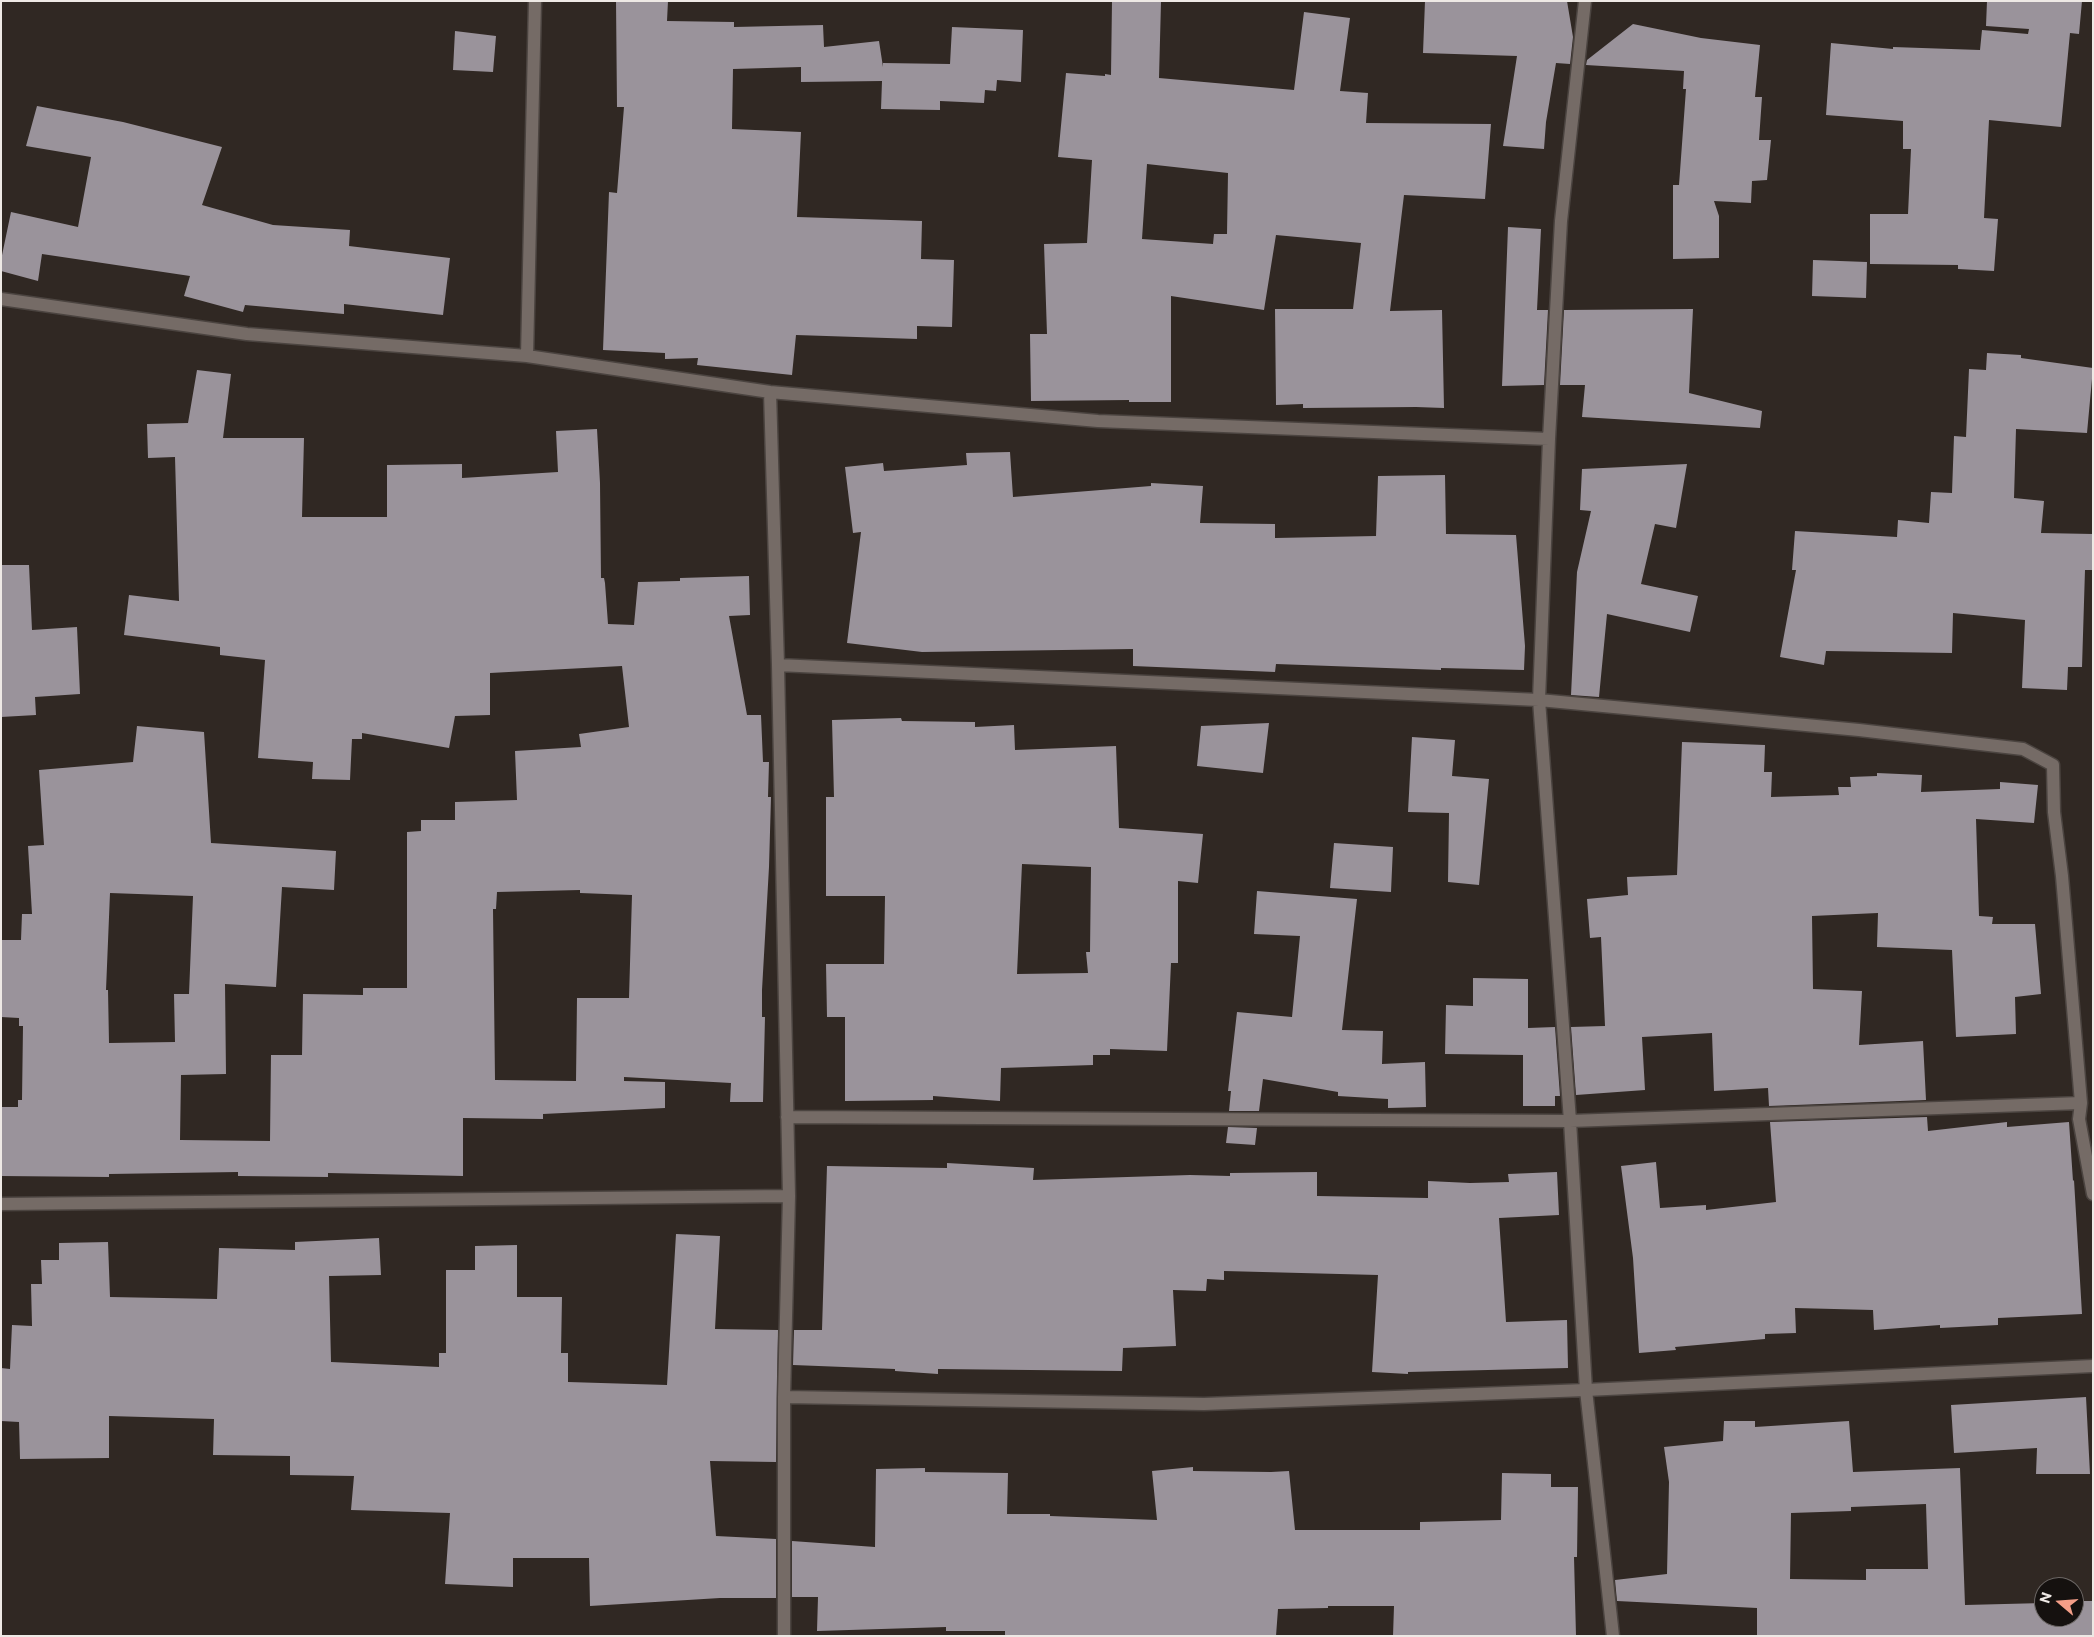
<!DOCTYPE html>
<html>
<head>
<meta charset="utf-8">
<style>
	body { margin:0 }
	#map { position:relative; width:2094px; height:1637px; overflow:hidden; background:#302823; font-family:Commissioner,sans-serif }
	canvas { display:block }
	.frame { position:absolute; inset:0; border:2px solid #eee9e5; pointer-events:none }
	.north { position:absolute; left:2034px; top:1577px; width:50px; height:50px; box-sizing:border-box; background:#15110f; border:1px solid #6c6765; border-radius:50%; rotate:288deg; font-size:14px; font-weight:700; line-height:20px; text-align:center; color:#eee9e5 }
	.north::after { content:''; display:block; margin:auto; width:18px; height:22px; background:#f49e88; clip-path:polygon(50% 0,100% 100%,50% 72%,0 100%) }
</style>
</head>
<body>
<div id="map">
<canvas width="2094" height="1637"></canvas>
<div class="frame"></div>
<div class="north">N</div>
</div>
<script>
const c = document.querySelector('canvas').getContext('2d');
c.lineJoin = 'round';
function fill(path, color) {
  c.fillStyle = color;
  c.fill(path, 'evenodd');
}
function toPath(rows) {
  const path = new Path2D();
  for (const r of rows) {
    path.moveTo(r[0], r[1]);
    for (let i = 2; i < r.length; i += 2) path.lineTo(r[i], r[i + 1]);
  }
  return path;
}
function strokePath(path, color, width, dash) {
  c.strokeStyle = color;
  c.lineWidth = width;
  c.lineCap = dash ? 'butt' : 'round';
  c.setLineDash(dash || []);
  c.stroke(path);
}
const building = toPath([
	[616,1,668,1,667,21,734,22,734,27,823,25,824,47,879,41,883,67,883,63,950,64,952,27,1023,30,1021,82,997,80,996,91,985,90,984,103,940,101,940,110,881,109,882,81,801,82,801,67,733,69,732,129,801,132,797,217,922,221,921,259,954,260,952,327,917,326,917,339,796,335,792,375,697,365,698,358,665,359,665,353,603,350,609,192,617,193,624,107,617,107],
	[1112,1,1161,2,1159,78,1294,90,1304,12,1350,18,1340,91,1368,93,1366,123,1491,124,1485,199,1404,195,1390,311,1442,310,1444,408,1416,407,1303,408,1303,404,1276,405,1275,309,1353,309,1361,243,1276,235,1264,310,1171,296,1171,402,1129,402,1129,400,1031,401,1030,334,1047,334,1044,244,1087,243,1092,160,1058,157,1066,73,1105,76,1105,74,1111,75],
	[1147,164,1228,173,1227,234,1214,234,1213,244,1142,239],
	[1425,1,1567,1,1573,37,1570,64,1556,63,1546,122,1544,149,1503,146,1517,56,1423,53],
	[1987,1,2082,1,2079,34,2070,33,2061,127,1989,120,1984,218,1998,219,1994,271,1958,269,1958,265,1870,264,1870,214,1908,214,1911,149,1903,149,1903,121,1826,115,1831,43,1893,49,1893,47,1980,50,1982,30,2028,34,2029,29,1986,26],
	[1633,24,1701,38,1760,45,1755,97,1762,97,1759,140,1771,140,1767,180,1752,181,1751,203,1714,201,1719,216,1719,258,1673,259,1673,185,1679,185,1686,89,1683,89,1684,71,1586,65,1587,60],
	[455,31,496,36,493,72,453,70],
	[37,106,123,122,222,147,202,205,273,225,350,230,349,246,450,258,443,315,344,304,344,314,245,305,243,312,184,296,190,276,42,254,38,281,1,271,1,260,11,212,78,227,91,157,26,146],
	[1508,227,1541,229,1537,310,1548,310,1544,385,1502,386],
	[1813,260,1867,262,1866,298,1812,296],
	[1693,309,1689,393,1762,411,1760,428,1582,417,1585,385,1560,385,1564,310],
	[1987,353,2021,355,2021,358,2093,368,2087,433,2016,429,2014,498,2044,501,2041,533,2093,534,2093,570,2085,570,2082,667,2068,667,2067,690,2022,688,2025,620,1953,613,1952,653,1826,651,1824,665,1780,657,1796,570,1792,570,1795,531,1897,537,1898,520,1929,523,1931,492,1952,493,1954,436,1966,437,1969,369,1986,370],
	[197,370,231,374,223,438,304,438,302,517,387,517,387,465,462,464,462,478,558,472,556,431,597,429,600,483,601,578,604,578,605,583,608,624,634,625,638,582,680,581,680,578,749,576,750,615,729,616,747,715,761,715,763,762,769,762,768,797,771,797,769,867,762,990,762,1017,765,1017,763,1102,730,1102,731,1083,624,1077,624,1081,665,1082,665,1108,543,1114,543,1119,463,1118,463,1176,328,1173,328,1177,238,1176,238,1172,109,1174,109,1177,1,1176,1,1107,18,1107,18,1100,22,1100,23,1026,19,1026,19,1018,1,1017,1,940,21,940,22,914,32,914,28,846,44,845,39,770,133,762,137,726,204,732,211,843,336,851,334,890,282,887,276,987,225,984,226,1074,181,1075,180,1140,270,1141,271,1055,302,1055,303,994,363,995,363,988,407,988,407,832,421,831,421,820,455,820,455,802,517,800,515,751,581,747,579,734,629,727,622,666,490,673,490,715,455,716,449,748,362,733,362,739,352,739,350,780,312,779,313,762,258,758,265,660,220,655,220,647,124,635,129,595,179,601,175,457,148,458,147,424,188,423],
	[580,890,580,893,632,895,629,998,577,998,576,1081,495,1080,493,909,496,909,497,892],
	[110,893,193,896,189,994,174,994,175,1042,109,1043,108,990,106,990],
	[1010,452,1013,497,1151,486,1151,483,1203,486,1200,523,1275,524,1275,538,1376,536,1378,476,1445,475,1446,534,1516,535,1525,646,1524,670,1441,668,1441,670,1276,664,1275,672,1133,666,1133,649,922,652,847,643,861,532,853,533,845,467,883,463,884,471,967,465,966,453],
	[1687,464,1676,528,1655,524,1641,584,1698,596,1690,632,1607,614,1599,697,1571,695,1577,572,1591,511,1580,510,1582,469],
	[1,565,29,565,32,630,77,627,80,694,35,697,36,715,1,717],
	[901,718,902,721,975,722,975,727,1014,725,1015,750,1116,746,1119,828,1203,834,1198,883,1178,881,1178,963,1171,963,1167,1051,1110,1049,1110,1055,1093,1055,1093,1065,1001,1068,1000,1101,933,1096,933,1100,845,1101,845,1017,827,1017,826,964,884,964,885,896,826,896,826,797,834,797,832,720],
	[1022,864,1091,867,1090,952,1086,952,1088,973,1017,974],
	[1269,723,1263,773,1197,766,1201,726],
	[1412,737,1455,740,1452,776,1489,779,1479,885,1448,882,1449,813,1408,812],
	[1682,742,1765,745,1764,772,1772,772,1771,797,1839,795,1838,787,1851,787,1850,777,1877,776,1877,773,1922,775,1921,792,2000,789,2000,782,2038,785,2034,823,1976,819,1979,916,1993,917,1992,924,2035,924,2041,994,2015,997,2016,1034,1956,1037,1952,950,1877,947,1878,913,1812,916,1813,989,1862,991,1859,1045,1923,1041,1926,1100,1769,1106,1768,1088,1714,1091,1712,1033,1642,1037,1645,1090,1576,1095,1571,1027,1605,1026,1601,937,1590,938,1587,899,1628,895,1627,877,1677,875],
	[1334,843,1393,847,1391,892,1330,888],
	[1257,891,1357,899,1342,1030,1383,1031,1382,1064,1425,1062,1426,1107,1388,1108,1388,1099,1338,1096,1338,1092,1263,1079,1259,1111,1229,1111,1231,1091,1228,1091,1237,1012,1292,1017,1300,936,1254,934],
	[1473,978,1528,979,1528,1028,1555,1027,1560,1096,1555,1096,1555,1106,1523,1106,1523,1055,1445,1054,1446,1005,1473,1006],
	[1927,1117,1928,1131,2007,1122,2007,1127,2069,1122,2073,1181,2074,1180,2082,1314,1998,1318,1998,1325,1940,1328,1940,1325,1874,1330,1873,1310,1795,1308,1796,1333,1765,1334,1765,1339,1675,1347,1676,1350,1639,1353,1633,1258,1621,1166,1656,1162,1660,1208,1706,1205,1706,1210,1776,1202,1770,1122],
	[1228,1127,1257,1128,1255,1145,1226,1143],
	[947,1163,1034,1168,1033,1180,1190,1175,1230,1176,1230,1173,1317,1172,1317,1196,1428,1198,1428,1181,1470,1183,1509,1182,1508,1174,1557,1172,1559,1215,1499,1218,1506,1322,1567,1320,1568,1368,1408,1372,1408,1374,1372,1372,1378,1275,1224,1271,1224,1280,1207,1279,1206,1291,1173,1290,1176,1346,1123,1348,1122,1371,938,1369,938,1374,895,1371,895,1369,793,1365,794,1330,822,1330,827,1166,947,1168],
	[676,1234,720,1236,715,1329,778,1330,776,1462,710,1461,716,1536,776,1539,776,1598,720,1598,590,1606,589,1558,513,1558,513,1587,445,1584,450,1513,351,1510,354,1476,290,1475,290,1456,213,1455,214,1419,109,1416,109,1458,20,1459,19,1422,1,1421,1,1368,10,1369,12,1325,32,1326,31,1284,42,1284,41,1260,59,1260,59,1243,108,1242,110,1297,217,1299,219,1248,295,1250,295,1242,379,1238,381,1275,329,1276,331,1362,439,1367,439,1353,446,1353,446,1270,475,1270,475,1246,517,1245,517,1297,562,1297,561,1353,568,1353,568,1382,667,1385],
	[2086,1397,2090,1474,2036,1474,2037,1448,1954,1453,1951,1405],
	[1724,1421,1755,1421,1755,1427,1849,1421,1853,1472,1960,1468,1965,1605,2044,1603,2044,1617,2074,1617,2074,1601,2093,1601,2093,1636,1757,1636,1757,1608,1617,1601,1615,1580,1667,1574,1669,1482,1664,1447,1723,1441],
	[1926,1504,1928,1569,1866,1569,1866,1580,1790,1579,1791,1513,1851,1511,1851,1507],
	[1193,1467,1193,1471,1271,1472,1289,1471,1295,1530,1420,1530,1420,1522,1501,1520,1502,1473,1551,1474,1551,1487,1578,1487,1577,1557,1574,1557,1576,1636,1393,1636,1394,1606,1328,1606,1328,1608,1278,1609,1276,1636,1005,1636,1005,1631,946,1631,946,1627,817,1631,818,1597,792,1597,792,1541,875,1547,876,1469,925,1468,925,1472,1008,1473,1007,1514,1050,1514,1050,1516,1157,1520,1152,1471]
]);
const street = toPath([
	[1585,1,1561,221,1549,439,1539,700,1570,1121,1586,1390,1613,1636],
	[1,299,247,334,527,356,770,392,1098,421,1549,439],
	[527,356,535,1],
	[770,392,778,665,789,1196,784,1397,784,1636],
	[778,665,1539,700,1859,730,2023,749,2053,765,2054,812,2062,876,2081,1103,2079,1119,2093,1194],
	[787,1117,1570,1121,2081,1103],
	[1,1204,789,1196],
	[784,1397,1204,1404,1586,1390,2093,1366]
]);
fill(building, '#9a939b');
strokePath(street, '#4b4440', 15);
strokePath(street, '#756b66', 12);
</script>
</body>
</html>
